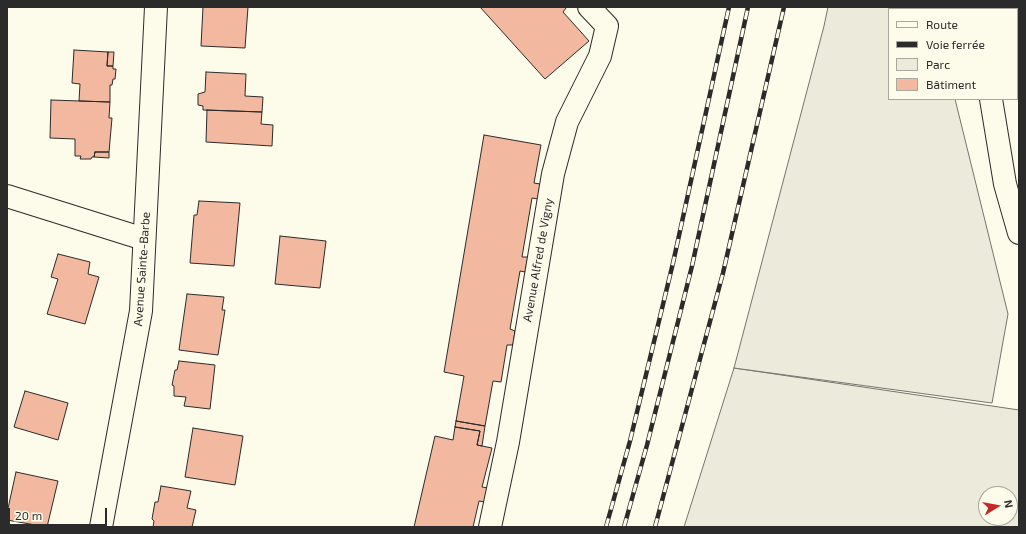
<!DOCTYPE html>
<html>
<head>
<meta charset="utf-8">
<style>
	body { margin:0 }
	#map { position:relative; width:1026px; height:534px; overflow:hidden; background:#fdfbea; font-family:"Exo 2",sans-serif }
	canvas { display:block }
	.frame { position:absolute; inset:0; border:8px solid #2b2b2b; pointer-events:none }
	.legend { position:absolute; left:888px; top:8px; width:130px; height:92px; box-sizing:border-box; background:#fdfbea; border:1px solid #a9a89e; margin:0; padding:5px 7px; list-style:none; font-size:12px; color:#2b2b2b }
	.legend li { display:flex; align-items:center; gap:8px; height:20px }
	.legend b { width:20px; border:1px solid #a9a89e }
	.north { position:absolute; left:978px; top:486px; width:40px; height:40px; box-sizing:border-box; background:#fdfbea; border:1px solid #a9a89e; border-radius:50%; rotate:79deg; font-size:11px; font-weight:700; line-height:16px; text-align:center; color:#2b2b2b }
	.north::after { content:''; display:block; margin:auto; width:14px; height:18px; background:#c62828; clip-path:polygon(50% 0,100% 100%,50% 72%,0 100%) }
	.scale { position:absolute; left:8px; top:508px; width:99px; height:18px; box-sizing:border-box; border:2px solid #2b2b2b; border-top:0; padding-left:5px; font-size:12px; line-height:14px; white-space:nowrap; color:#2b2b2b; -webkit-text-stroke:3px #fdfbea; paint-order:stroke }
</style>
</head>
<body>
<div id="map">
<canvas width="1026" height="534"></canvas>
<div class="frame"></div>
<ul class="legend">
<li><b style="height:5px;background:#fdfbea"></b>Route</li>
<li><b style="height:5px;background:#2b2b2b"></b>Voie ferrée</li>
<li><b style="height:11px;background:#ecebdb"></b>Parc</li>
<li><b style="height:11px;background:#f2b8a0"></b>Bâtiment</li>
</ul>
<div class="north">N</div>
<div class="scale">20 m</div>
</div>
<script>
const c = document.querySelector('canvas').getContext('2d');
c.lineJoin = 'round';
function fill(path, color) {
  c.fillStyle = color;
  c.fill(path, 'evenodd');
}
function toPath(rows) {
  const path = new Path2D();
  for (const r of rows) {
    path.moveTo(r[0], r[1]);
    for (let i = 2; i < r.length; i += 2) path.lineTo(r[i], r[i + 1]);
  }
  return path;
}
function strokePath(path, color, width, dash) {
  c.strokeStyle = color;
  c.lineWidth = width;
  c.lineCap = dash ? 'butt' : 'round';
  c.setLineDash(dash || []);
  c.stroke(path);
}
function drawText(font, color, halo, rows, align = 'center') {
  c.font = font + ' "Exo 2",sans-serif';
  c.lineWidth = 3;
  c.setLineDash([]);
  c.textBaseline = 'middle';
  c.strokeStyle = halo;
  c.fillStyle = color;
  for (const [text, x, y, turn = 0] of rows) {
    c.save();
    c.translate(x, y);
    c.rotate((+turn || 0) * Math.PI / 180);
    c.textAlign = isNaN(turn) ? turn : align;
    if (halo) c.strokeText(text, 0, 0);
    c.fillText(text, 0, 0);
    c.restore();
  }
}
const green = toPath([
	[734,368,1019,410,1019,527,684,527,734,368],
	[986,494,1010,494,1010,518,986,518,986,494]
]);
const parking = toPath([
	[828,7,916,7,916,9,889,9,889,99,955,99,1008,314,992,403,734,368,824,26,828,7]
]);
const building = toPath([
	[203,7,248,7,245,48,201,46,203,7],
	[480,7,565,7,566,8,563,12,589,41,545,79,480,7],
	[74,50,108,52,107,66,113,66,113,69,116,69,115,79,113,79,112,85,110,85,110,102,79,101,80,84,72,83,74,50],
	[108,52,114,52,113,66,107,66,108,52],
	[206,72,246,74,245,96,263,97,262,112,203,110,203,106,198,105,198,94,205,92,206,72],
	[51,100,110,102,109,118,112,118,109,152,95,152,94,157,92,157,91,159,80,159,81,156,75,156,75,139,50,138,51,100],
	[207,110,262,112,261,124,273,125,272,146,206,142,207,110],
	[484,135,541,145,534,183,540,184,538,199,532,198,522,257,528,257,525,272,520,271,510,329,515,331,513,345,507,345,501,382,493,381,485,426,456,421,464,376,444,372,484,135],
	[95,152,109,152,109,158,94,157,95,152],
	[199,201,240,203,234,266,190,263,194,215,197,215,199,201],
	[280,236,326,241,320,288,275,284,280,236],
	[58,254,90,262,88,274,99,277,85,324,47,314,58,279,51,277,58,254],
	[187,294,224,297,222,310,225,310,218,355,179,350,187,294],
	[179,361,215,365,210,409,184,406,186,397,174,396,174,386,172,385,175,370,177,370,179,361],
	[25,391,68,403,58,440,14,427,25,391],
	[456,421,485,426,482,446,477,445,480,431,455,427,456,421],
	[455,427,480,431,477,445,492,448,482,487,488,488,485,502,479,501,473,527,414,527,435,436,453,440,455,427],
	[193,428,243,436,235,485,185,477,193,428],
	[16,472,58,481,47,527,7,520,7,513,16,472],
	[161,486,191,491,187,508,196,510,192,527,153,527,154,521,152,519,155,502,158,502,161,486]
]);
const minor = toPath([
	[982,7,982,9],
	[991,99,1005,184,1019,233],
	[7,196,144,239],
	[101,527,141,311,156,7],
	[490,527,508,442,553,174,567,122,600,56,607,26,589,7]
]);
const rail = toPath([
	[606,527,630,441,673,263,729,7],
	[624,527,647,445,692,266,748,7],
	[655,527,723,273,784,7]
]);
const streetNames = [
	["Avenue Alfred de Vigny",538,260,-80],
	["Avenue Sainte-Barbe",142,269,-86]
];
fill(green, '#ecebdb');
strokePath(green, '#74746e', 1);
fill(parking, '#eceadb');
strokePath(parking, '#74746e', 1);
fill(building, '#f2b8a0');
strokePath(building, '#2b2b2b', 1);
strokePath(minor, '#2b2b2b', 24);
strokePath(minor, '#fdfbea', 22);
strokePath(rail, '#2b2b2b', 4.5);
strokePath(rail, '#fdfbea', 3, [9]);
drawText('12px', '#2b2b2b', '#fdfbea', streetNames);
</script>
</body>
</html>
